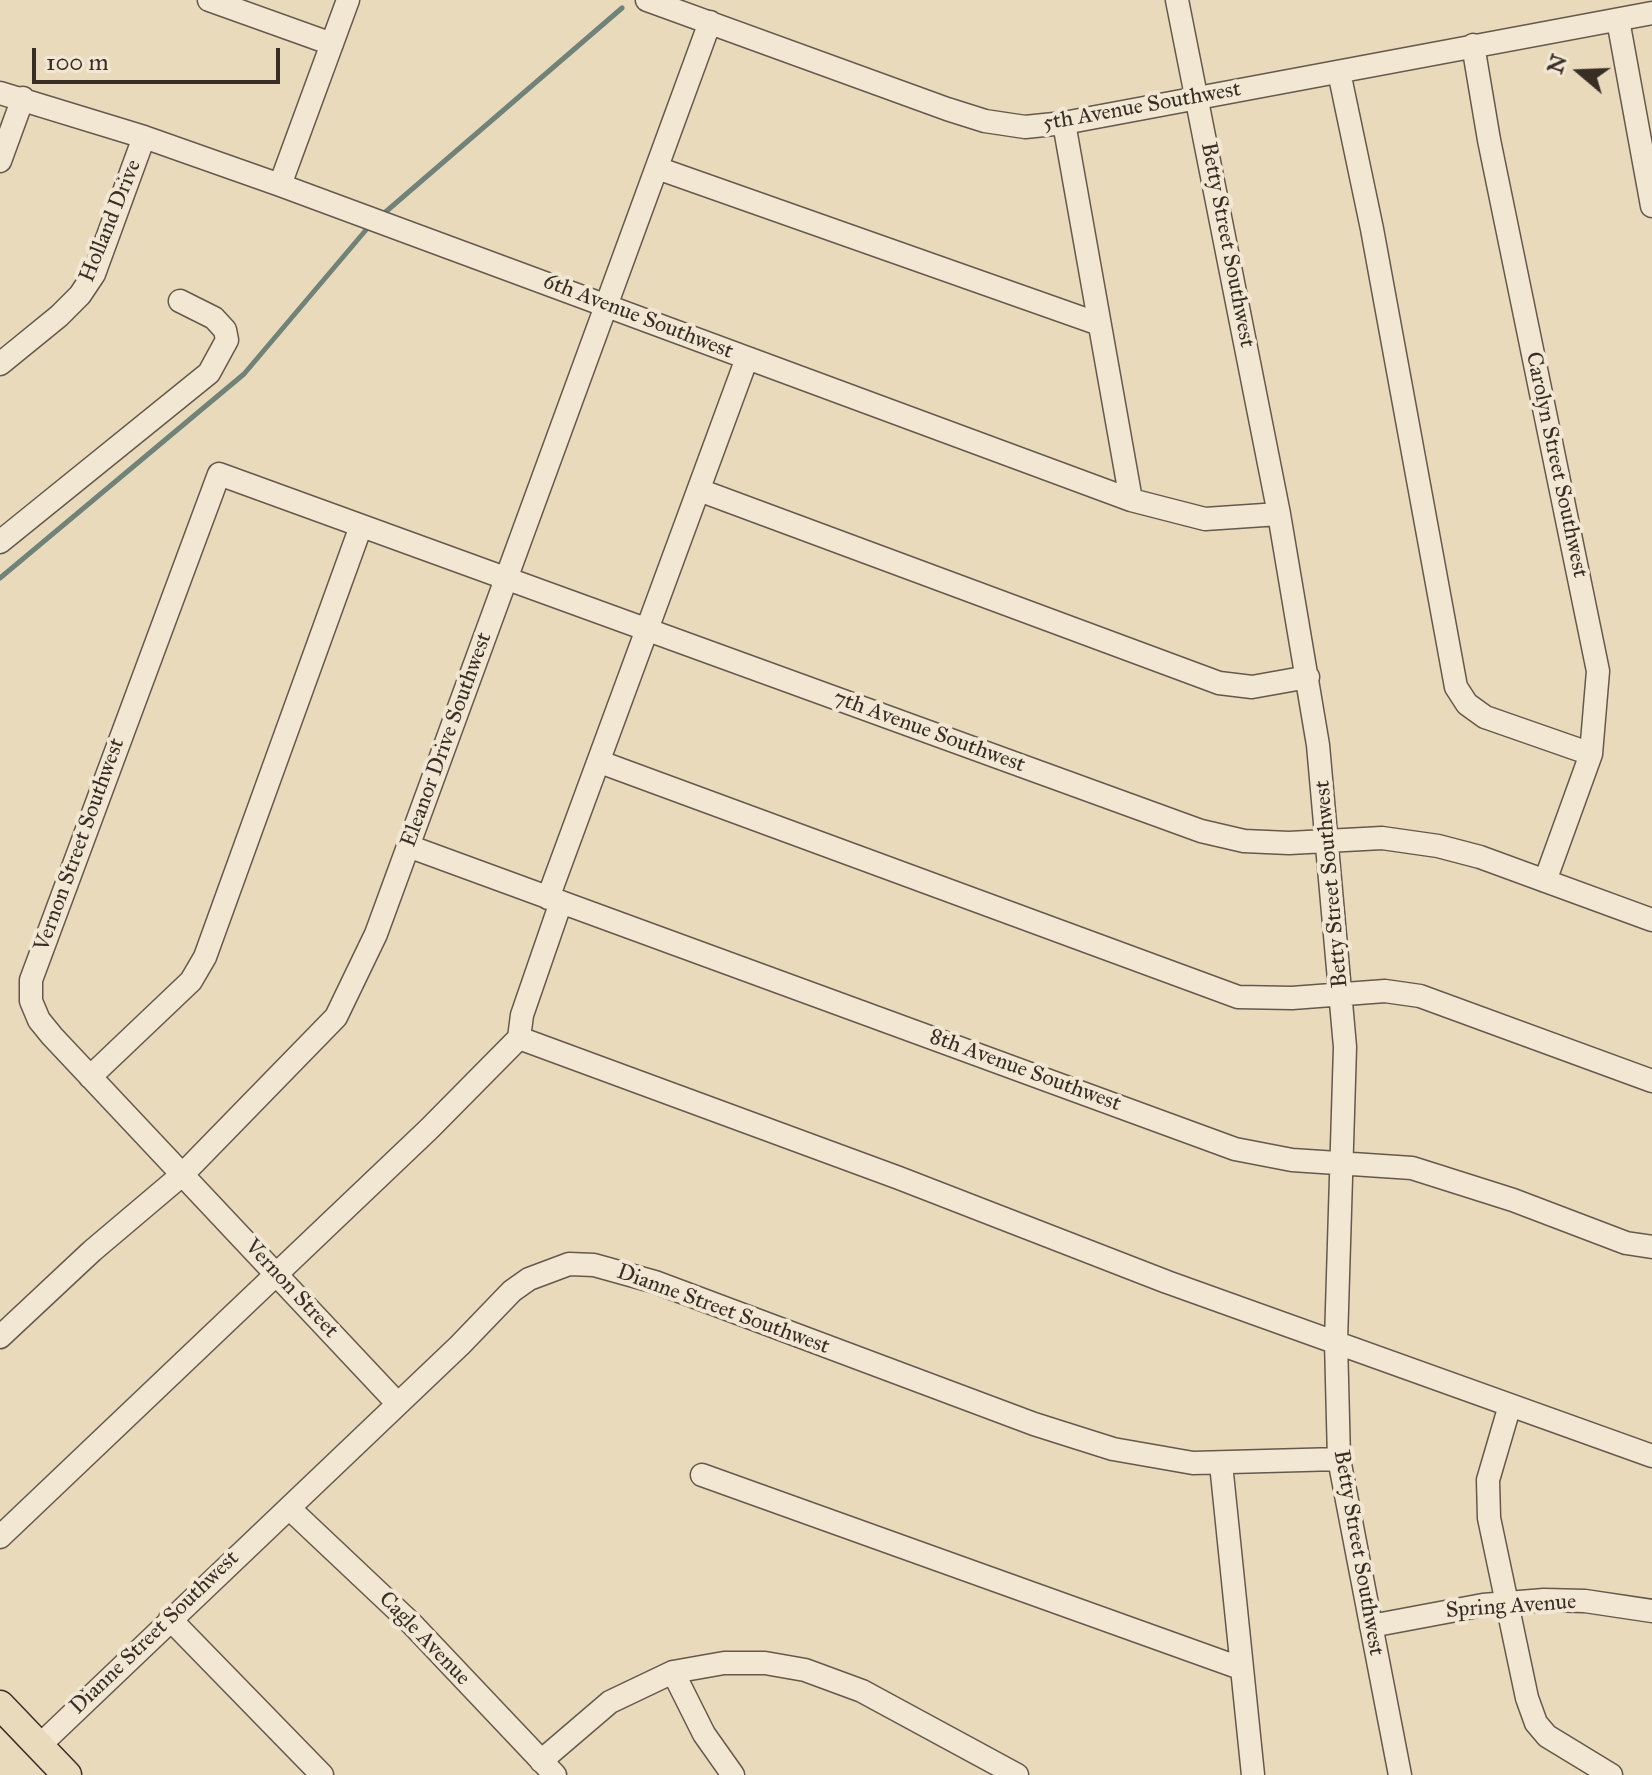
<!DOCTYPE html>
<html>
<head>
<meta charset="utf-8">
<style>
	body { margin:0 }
	#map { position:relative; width:1652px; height:1775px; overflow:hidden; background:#e9dabc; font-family:"IM FELL Great Primer",serif }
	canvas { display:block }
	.north { position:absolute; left:1540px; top:32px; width:80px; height:80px; -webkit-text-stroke:6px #f1e7d3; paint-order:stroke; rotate:289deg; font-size:22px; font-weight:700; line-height:32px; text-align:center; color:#382e26 }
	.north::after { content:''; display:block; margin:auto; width:28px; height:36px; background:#382e26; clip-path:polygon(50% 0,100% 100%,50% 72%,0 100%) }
	.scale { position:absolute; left:32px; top:48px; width:248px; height:36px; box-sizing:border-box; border:4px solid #382e26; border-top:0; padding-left:10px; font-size:24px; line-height:28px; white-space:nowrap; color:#382e26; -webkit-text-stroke:6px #f1e7d3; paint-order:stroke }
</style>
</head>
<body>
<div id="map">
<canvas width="1652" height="1775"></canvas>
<div class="north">N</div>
<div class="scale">100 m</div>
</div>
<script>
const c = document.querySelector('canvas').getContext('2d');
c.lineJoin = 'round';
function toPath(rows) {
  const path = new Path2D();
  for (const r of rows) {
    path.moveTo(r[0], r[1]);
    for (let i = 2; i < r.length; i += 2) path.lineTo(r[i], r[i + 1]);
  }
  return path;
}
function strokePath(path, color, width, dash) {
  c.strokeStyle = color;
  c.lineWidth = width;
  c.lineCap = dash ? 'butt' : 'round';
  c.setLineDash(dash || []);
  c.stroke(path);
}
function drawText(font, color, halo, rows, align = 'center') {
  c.font = font + ' "IM FELL Great Primer",serif';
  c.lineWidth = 8;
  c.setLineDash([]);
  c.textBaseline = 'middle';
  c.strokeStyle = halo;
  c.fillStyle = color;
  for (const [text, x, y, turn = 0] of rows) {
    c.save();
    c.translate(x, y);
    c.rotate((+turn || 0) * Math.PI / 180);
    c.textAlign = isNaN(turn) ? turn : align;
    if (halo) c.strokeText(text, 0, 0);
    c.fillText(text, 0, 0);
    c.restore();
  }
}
const stream = toPath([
	[382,215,622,8],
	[0,578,244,374,371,224]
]);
const minor = toPath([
	[209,0,332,44],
	[647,0,947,109,985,121,1025,127,1064,123,1652,13],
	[1177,0,1279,514,1318,745,1345,1047,1336,1341,1339,1459,1400,1775],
	[1618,20,1652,206],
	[1473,45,1489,140,1598,671,1591,754,1545,881],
	[1339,72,1372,229,1456,687,1467,704,1485,717,1591,754],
	[0,93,144,137,280,185,1131,500,1205,519,1279,514],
	[1064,123,1131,500],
	[0,161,23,98],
	[657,168,1099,324],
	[280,185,348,0],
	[0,364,59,316,80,295,94,274,144,137],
	[699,490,1219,683,1252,687,1308,677],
	[0,542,209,373,227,340,225,330,214,318,180,301],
	[600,762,1238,997,1292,998,1385,991,1420,996,1652,1081],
	[408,846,1235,1149,1292,1160,1412,1168,1513,1200,1626,1243,1652,1247],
	[548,898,747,358],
	[519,1038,899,1178,1167,1282,1652,1456],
	[90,1077,191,981,205,957,361,526],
	[0,1337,92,1251,183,1174,336,1017,376,934,710,22],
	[398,1404,52,1036,39,1020,31,1001,31,980,219,474,1201,831,1244,841,1289,843,1382,838,1438,846,1480,857,1652,920],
	[1510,1405,1488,1480,1489,1518,1527,1698,1536,1723,1547,1736,1611,1775],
	[1221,1464,1253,1775],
	[702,1475,1240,1668],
	[289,1508,412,1624,555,1775],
	[0,1537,429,1129,519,1038,522,1015,561,902],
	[170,1619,322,1775],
	[1371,1626,1483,1605,1544,1600,1585,1601,1652,1611],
	[673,1672,704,1734,733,1775],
	[39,1746,460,1345,512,1291,529,1279,569,1264,594,1265,655,1282,1034,1424,1113,1449,1193,1463,1339,1459],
	[541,1761,610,1702,673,1672,724,1663,765,1663,805,1670,862,1691,1017,1775]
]);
const major = toPath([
	[0,1705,67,1775]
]);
const streetNames = [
	["5th Avenue Southwest",1142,107,-10],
	["Holland Drive",111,221,-68],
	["Betty Street Southwest",1227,245,79],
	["6th Avenue Southwest",638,317,21],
	["Carolyn Street Southwest",1556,465,78],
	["7th Avenue Southwest",929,732,20],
	["Eleanor Drive Southwest",447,740,-70],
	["Vernon Street Southwest",80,845,-70],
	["Betty Street Southwest",1332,884,-95],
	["8th Avenue Southwest",1025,1071,20],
	["Vernon Street",291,1289,47],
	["Dianne Street Southwest",723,1310,20],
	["Betty Street Southwest",1358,1553,80],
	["Spring Avenue",1511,1607,-4],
	["Dianne Street Southwest",155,1633,-44],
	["Cagle Avenue",424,1639,46]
];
strokePath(stream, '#718379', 5);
strokePath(minor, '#64594c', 25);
strokePath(major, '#382e26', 31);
strokePath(minor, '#f1e7d3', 22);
strokePath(major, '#e9dabc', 28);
drawText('22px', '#382e26', '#f1e7d3', streetNames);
</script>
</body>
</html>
